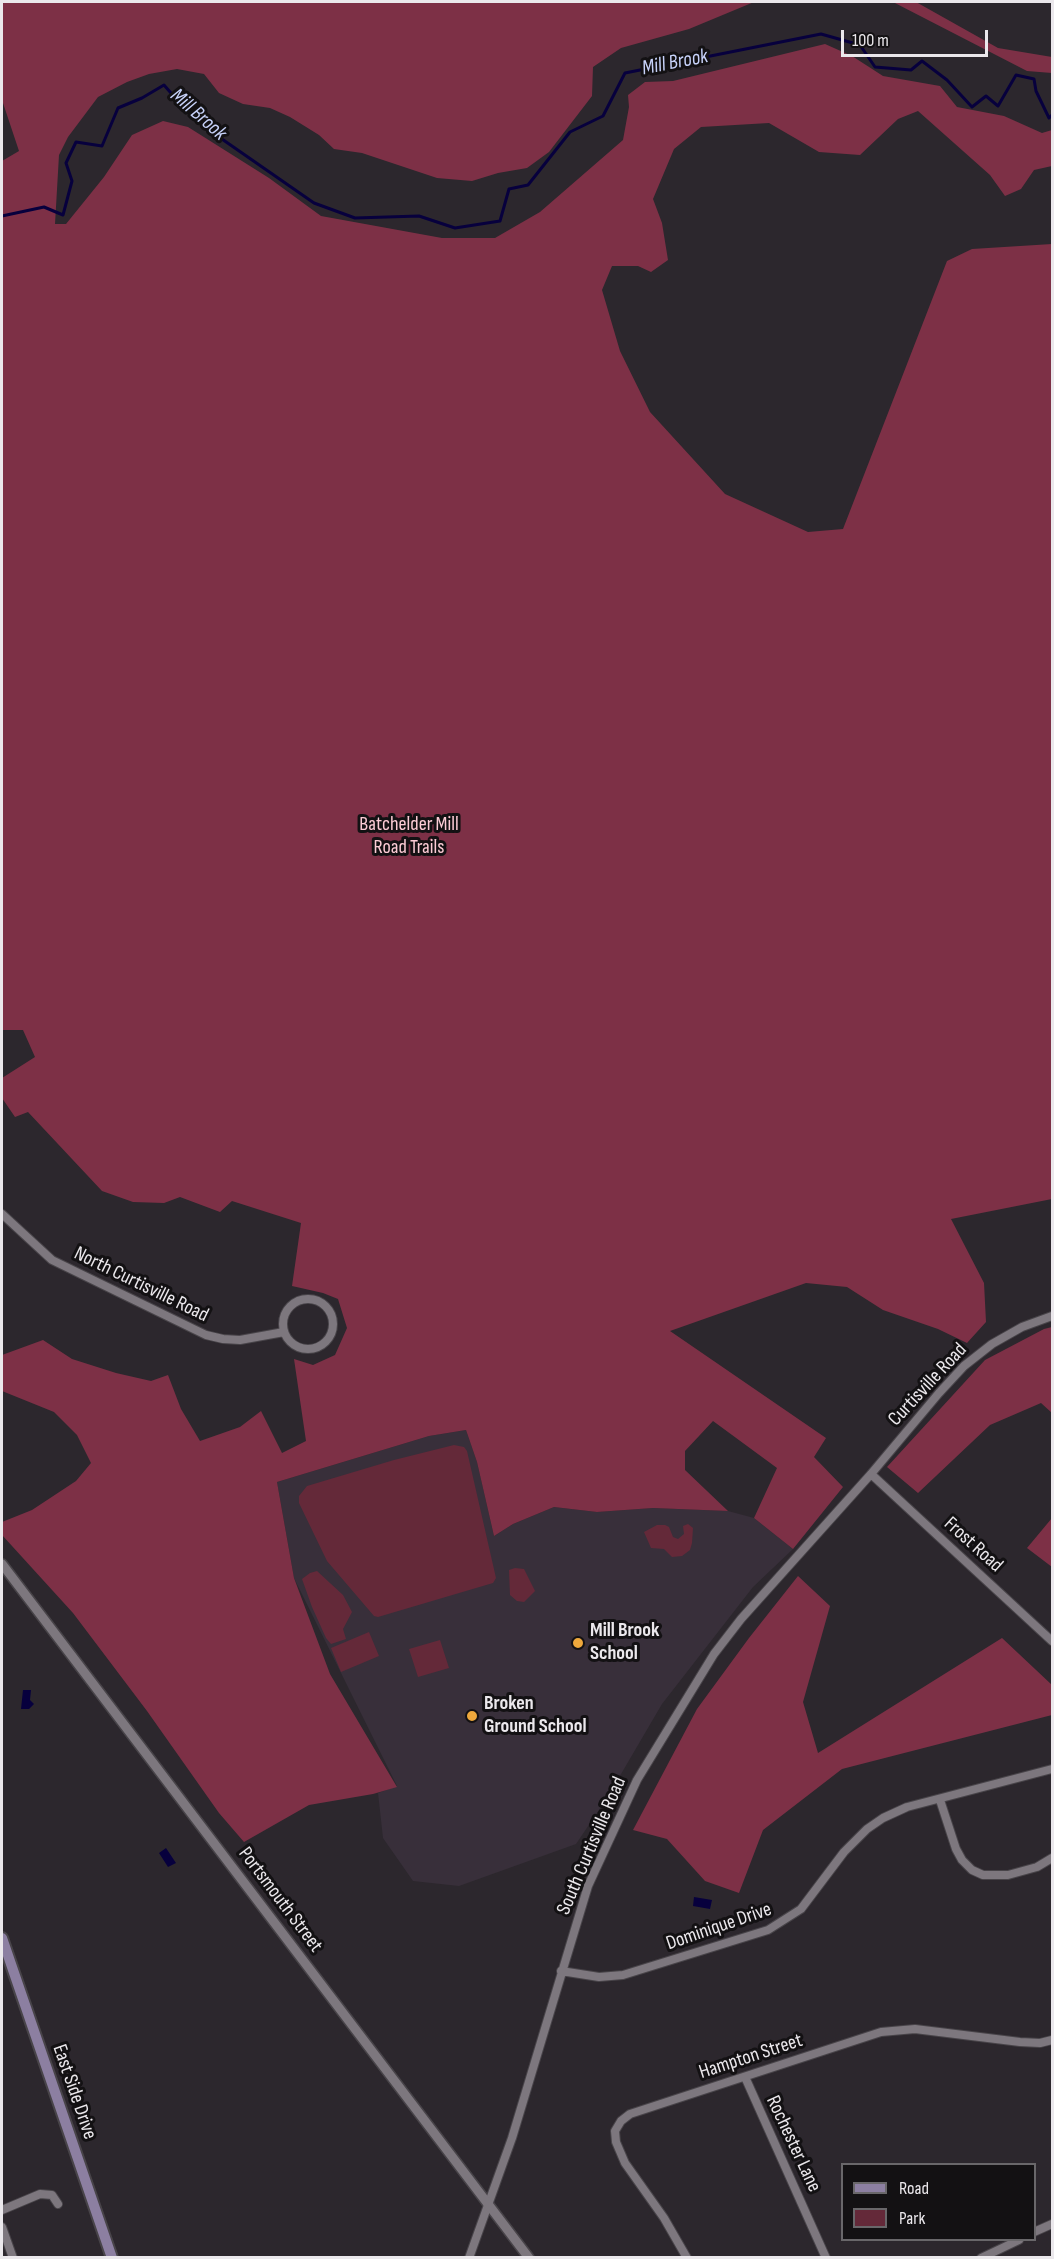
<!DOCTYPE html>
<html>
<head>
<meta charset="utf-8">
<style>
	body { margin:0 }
	#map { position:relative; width:1054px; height:2259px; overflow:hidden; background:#2c272d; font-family:"Sofia Sans Condensed",sans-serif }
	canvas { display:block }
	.frame { position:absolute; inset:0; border:3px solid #ebe8ec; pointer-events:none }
	.legend { position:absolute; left:841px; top:2163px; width:195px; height:78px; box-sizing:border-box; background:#131113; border:2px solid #69676a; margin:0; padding:8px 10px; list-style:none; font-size:18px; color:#ebe8ec }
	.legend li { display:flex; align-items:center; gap:12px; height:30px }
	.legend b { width:30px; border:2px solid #69676a }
	.scale { position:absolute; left:841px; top:30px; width:147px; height:27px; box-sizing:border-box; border:3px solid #ebe8ec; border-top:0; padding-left:8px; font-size:18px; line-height:21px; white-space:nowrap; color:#ebe8ec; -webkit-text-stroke:4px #131113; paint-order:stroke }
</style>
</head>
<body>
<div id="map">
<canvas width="1054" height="2259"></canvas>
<div class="frame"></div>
<ul class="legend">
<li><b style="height:8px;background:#8c7fa1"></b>Road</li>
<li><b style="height:16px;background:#642939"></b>Park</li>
</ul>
<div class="scale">100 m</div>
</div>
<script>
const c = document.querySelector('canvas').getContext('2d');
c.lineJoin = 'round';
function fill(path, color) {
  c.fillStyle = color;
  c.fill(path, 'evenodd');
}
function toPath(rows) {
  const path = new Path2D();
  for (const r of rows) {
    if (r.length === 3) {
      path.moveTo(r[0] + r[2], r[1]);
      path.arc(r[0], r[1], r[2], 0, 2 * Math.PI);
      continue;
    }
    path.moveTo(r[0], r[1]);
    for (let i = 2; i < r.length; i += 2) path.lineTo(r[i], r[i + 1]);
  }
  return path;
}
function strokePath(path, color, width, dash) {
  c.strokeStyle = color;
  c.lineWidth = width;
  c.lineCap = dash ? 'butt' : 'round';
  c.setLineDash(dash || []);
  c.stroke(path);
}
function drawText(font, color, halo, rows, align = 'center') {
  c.font = font + ' "Sofia Sans Condensed",sans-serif';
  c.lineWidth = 6;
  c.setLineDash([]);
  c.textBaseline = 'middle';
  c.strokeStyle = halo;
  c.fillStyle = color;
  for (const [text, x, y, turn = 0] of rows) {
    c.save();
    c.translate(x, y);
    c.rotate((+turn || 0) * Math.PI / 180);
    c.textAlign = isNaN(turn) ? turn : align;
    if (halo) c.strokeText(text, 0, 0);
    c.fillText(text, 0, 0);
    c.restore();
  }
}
const built = toPath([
	[466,1430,477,1462,494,1536,513,1524,554,1507,597,1512,653,1508,728,1511,754,1518,793,1549,753,1587,662,1704,607,1798,576,1844,459,1886,413,1881,383,1838,378,1793,397,1786,294,1578,277,1482,429,1436]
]);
const green = toPath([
	[454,1445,464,1447,467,1451,496,1578,493,1583,378,1617,374,1616,327,1561,299,1503,299,1496,307,1486,394,1460],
	[688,1524,693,1528,692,1543,690,1550,682,1556,672,1557,664,1549,651,1548,644,1532,657,1525,665,1525,669,1527,673,1537,678,1539,684,1534,683,1526],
	[515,1568,524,1569,535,1591,524,1602,517,1601,510,1595,509,1570],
	[317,1571,343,1595,352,1612,343,1629,346,1639,331,1644,326,1638,312,1607,302,1579,310,1573],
	[369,1632,379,1656,341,1672,331,1648],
	[440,1640,449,1668,418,1677,409,1649]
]);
const forest = toPath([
	[2,2,754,2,689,29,621,48,593,67,592,96,549,152,527,168,498,173,472,181,437,178,362,153,334,149,319,135,290,117,270,108,243,104,219,93,204,74,177,69,149,74,127,82,98,97,68,137,59,155,55,224,66,224,104,177,132,135,163,121,188,127,269,178,321,216,442,238,495,238,540,212,623,140,629,107,628,95,645,82,673,81,825,44,852,56,883,76,940,86,957,107,1004,116,1042,133,1052,130,1052,166,1034,170,1021,189,1005,196,990,175,918,111,898,119,860,155,819,152,769,123,701,127,674,149,653,199,662,223,668,260,651,272,638,266,612,266,602,290,620,351,650,412,725,494,808,532,843,529,947,261,972,249,1052,244,1052,1199,951,1219,984,1283,986,1322,967,1343,938,1329,883,1310,847,1287,806,1283,670,1331,826,1438,814,1457,843,1487,793,1549,754,1518,777,1468,713,1421,685,1451,685,1470,728,1511,653,1508,597,1512,554,1507,513,1524,494,1536,477,1462,466,1430,429,1436,277,1482,294,1578,330,1674,397,1787,373,1794,309,1805,244,1842,219,1813,147,1711,73,1613,2,1535,2,1522,32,1510,76,1481,91,1463,77,1435,54,1412,2,1391,2,1355,43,1340,72,1359,116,1373,151,1381,168,1375,181,1409,200,1441,240,1427,261,1411,282,1453,306,1441,294,1359,313,1365,335,1355,347,1328,338,1299,323,1293,292,1286,301,1223,232,1201,220,1212,180,1197,164,1203,133,1202,102,1191,28,1112,15,1117,2,1098,2,1078,35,1057,23,1030,2,1030,2,161,19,151,2,100],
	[893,2,916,2,998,48,1052,57,1052,73,1027,71],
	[1052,1327,1052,1413,1041,1403,990,1425,918,1493,887,1467,985,1360,1044,1329],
	[1052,1518,1052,1567,1027,1548],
	[798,1576,830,1606,803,1702,818,1753,1002,1638,1052,1685,1052,1715,842,1769,763,1830,739,1893,705,1881,667,1839,633,1830,697,1709,749,1638]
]);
const water = toPath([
	[23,1690,31,1690,30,1700,34,1704,29,1709,21,1709],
	[166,1848,176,1863,168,1867,159,1853],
	[694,1897,712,1900,710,1909,693,1906]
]);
const stream = toPath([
	[2,216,44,207,63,215,72,181,66,163,76,142,102,146,118,108,142,98,164,85,184,108,219,137,314,203,355,218,419,216,455,228,500,221,509,189,528,185,570,132,603,116,625,73,821,34,860,45,875,67,911,70,922,61,947,80,972,107,986,96,998,106,1016,75,1034,79,1036,91,1049,118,1052,115]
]);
const minor = toPath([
	[2,1214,52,1260,206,1335,223,1339,240,1340,284,1332],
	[308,1324,25],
	[871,1474,1052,1641],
	[940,1800,956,1849,962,1860,972,1870,983,1875,1008,1875,1037,1867,1052,1858],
	[561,1971,599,1977,623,1975,768,1930,801,1909,844,1852,867,1829,883,1818,907,1807,1052,1769],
	[745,2077,826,2258],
	[2,2210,40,2194,52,2195,58,2204],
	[2,2227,13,2258],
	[1034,2232,1052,2224],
	[469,2258,512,2138,588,1886,637,1780,714,1654,741,1619,871,1474,939,1393,964,1366,992,1344,1022,1327,1052,1316],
	[687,2258,664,2218,625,2163,616,2142,615,2131,621,2121,630,2114,881,2032,915,2029,1020,2042,1040,2043,1052,2040],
	[981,2258,1019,2240]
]);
const tertiary = toPath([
	[2,1564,529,2258]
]);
const secondary = toPath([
	[2,1938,112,2258]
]);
const markers = [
	[578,1643,6,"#eea83c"],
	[472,1716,6,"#eea83c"]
];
const parkNames = [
	["Batchelder Mill",409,825],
	["Road Trails",409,848]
];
const streetNames = [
	["North Curtisville Road",141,1285,26],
	["Curtisville Road",928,1385,-47],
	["Frost Road",973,1545,42],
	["South Curtisville Road",592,1846,-67],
	["Portsmouth Street",280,1900,53],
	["Dominique Drive",719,1927,-19],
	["Hampton Street",751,2057,-18],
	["East Side Drive",74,2092,71],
	["Rochester Lane",793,2144,65]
];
const poiNames = [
	["Mill Brook",590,1631],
	["School",590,1654],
	["Broken",484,1704],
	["Ground School",484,1727]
];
const waterNames = [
	["Mill Brook",675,63,-11],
	["Mill Brook",198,115,41]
];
fill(built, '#382f3a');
fill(green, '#642939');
fill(forest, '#7d3046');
fill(water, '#07003d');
strokePath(stream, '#07003d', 3);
strokePath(minor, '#484449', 10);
strokePath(tertiary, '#484449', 12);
strokePath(secondary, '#484449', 14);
strokePath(minor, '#7d777e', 8);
strokePath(tertiary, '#7d777e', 9);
strokePath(secondary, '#8c7fa1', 10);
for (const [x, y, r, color] of markers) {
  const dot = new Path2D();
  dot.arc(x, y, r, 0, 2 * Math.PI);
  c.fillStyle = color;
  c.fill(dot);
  strokePath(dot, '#131113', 2);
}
drawText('20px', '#fdccd6', '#131113', parkNames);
drawText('20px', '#ebe8ec', '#131113', streetNames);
drawText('bold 20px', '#ebe8ec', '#131113', poiNames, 'left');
drawText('italic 21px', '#c7d2f9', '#131113', waterNames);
</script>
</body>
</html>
